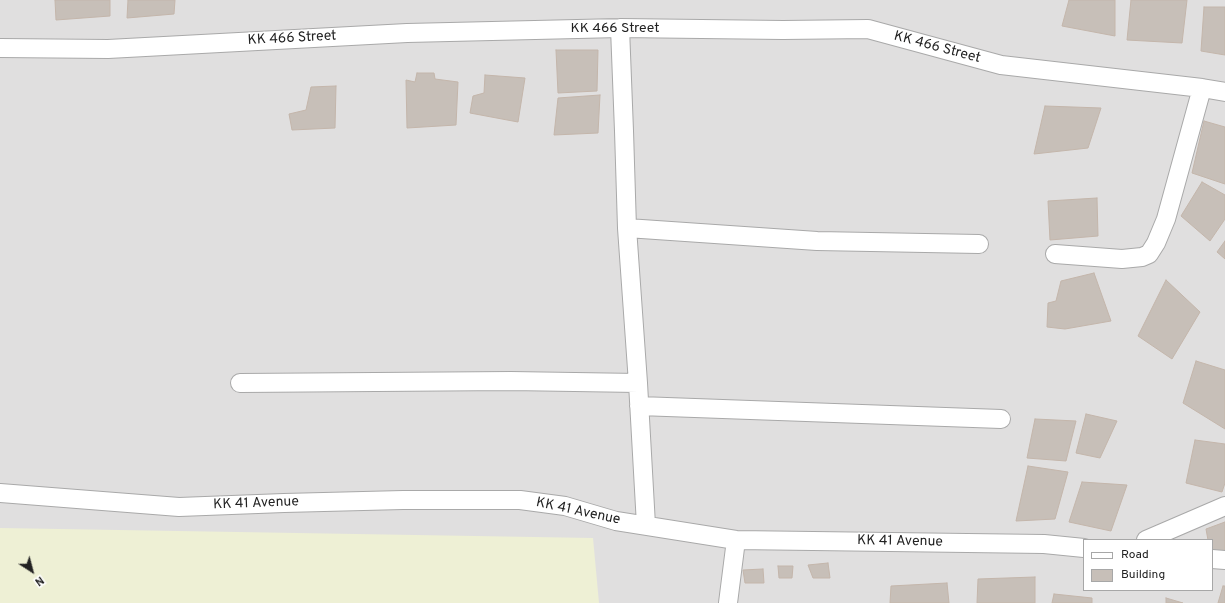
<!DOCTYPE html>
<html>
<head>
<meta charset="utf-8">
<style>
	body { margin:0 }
	#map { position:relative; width:1225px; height:603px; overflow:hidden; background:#f2efe9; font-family:Overpass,sans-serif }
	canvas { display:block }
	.legend { position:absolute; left:1083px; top:539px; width:130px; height:52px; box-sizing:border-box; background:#fff; border:1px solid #a7a7a7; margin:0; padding:5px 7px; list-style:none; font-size:12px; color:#222 }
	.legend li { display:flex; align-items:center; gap:8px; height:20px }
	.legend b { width:20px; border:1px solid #a7a7a7 }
	.north { position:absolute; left:12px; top:551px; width:40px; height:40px; -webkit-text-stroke:3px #fff; paint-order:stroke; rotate:144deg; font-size:11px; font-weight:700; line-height:16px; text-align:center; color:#222 }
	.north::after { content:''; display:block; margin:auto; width:14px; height:18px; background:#222; clip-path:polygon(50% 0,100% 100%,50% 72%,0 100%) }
</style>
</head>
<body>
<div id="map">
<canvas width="1225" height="603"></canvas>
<ul class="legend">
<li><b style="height:5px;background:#fff"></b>Road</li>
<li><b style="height:11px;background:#c7bfb8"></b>Building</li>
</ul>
<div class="north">N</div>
</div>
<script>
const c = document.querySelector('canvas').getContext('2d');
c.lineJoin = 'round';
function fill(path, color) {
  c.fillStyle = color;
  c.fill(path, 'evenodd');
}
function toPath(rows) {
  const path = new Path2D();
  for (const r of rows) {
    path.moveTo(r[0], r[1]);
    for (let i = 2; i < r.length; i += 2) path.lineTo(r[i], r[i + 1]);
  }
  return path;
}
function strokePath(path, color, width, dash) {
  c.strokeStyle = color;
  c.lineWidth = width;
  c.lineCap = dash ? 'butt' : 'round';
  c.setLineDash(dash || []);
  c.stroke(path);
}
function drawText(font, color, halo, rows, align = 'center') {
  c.font = font + ' Overpass,sans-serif';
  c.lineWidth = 3;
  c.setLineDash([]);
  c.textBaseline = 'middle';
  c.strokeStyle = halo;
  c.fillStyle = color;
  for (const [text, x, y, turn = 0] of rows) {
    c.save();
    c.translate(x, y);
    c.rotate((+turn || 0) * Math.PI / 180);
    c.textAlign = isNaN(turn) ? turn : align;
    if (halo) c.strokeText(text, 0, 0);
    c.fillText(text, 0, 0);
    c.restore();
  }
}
const residential = toPath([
	[0,0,1225,0,1225,603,0,603],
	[1084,540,1212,540,1212,590,1084,590]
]);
const farmland = toPath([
	[0,528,593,538,599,603,0,603]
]);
const building = toPath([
	[55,0,110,0,110,16,56,20,55,0],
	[128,0,175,0,174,14,127,18,128,0],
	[1069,0,1115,0,1115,36,1062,26,1069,0],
	[1131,0,1187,0,1182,43,1127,40,1131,0],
	[1204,7,1225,7,1225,55,1201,51,1204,7],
	[556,50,598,50,597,91,558,93,556,50],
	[417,73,434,73,435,79,458,82,456,125,407,128,406,80,415,82,417,73],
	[485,75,525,78,518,122,470,113,473,96,484,93,485,75],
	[336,86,335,128,292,130,289,114,306,110,311,87,336,86],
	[600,95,598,133,554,135,558,98,600,95],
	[1045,106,1101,108,1088,148,1034,154,1045,106],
	[1204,121,1225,127,1225,184,1192,173,1204,121],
	[1202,182,1225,195,1225,219,1210,241,1181,216,1202,182],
	[1097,198,1098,236,1050,240,1048,201,1097,198],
	[1225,241,1225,259,1217,252,1225,241],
	[1094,273,1111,321,1065,329,1047,327,1048,303,1056,301,1061,281,1094,273],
	[1166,280,1200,312,1172,359,1138,336,1166,280],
	[1196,361,1225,370,1225,429,1183,403,1196,361],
	[1086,414,1117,421,1100,458,1076,453,1086,414],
	[1035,419,1076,421,1066,461,1027,458,1035,419],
	[1195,440,1225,444,1225,483,1222,492,1186,483,1195,440],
	[1028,466,1068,472,1055,519,1016,521,1028,466],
	[1082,482,1127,485,1111,531,1069,522,1082,482],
	[1225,522,1225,562,1212,560,1212,540,1208,540,1206,529,1225,522],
	[828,563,830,578,813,578,808,565,828,563],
	[778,566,793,566,792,578,779,578,778,566],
	[763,569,764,583,745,583,743,570,763,569],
	[1035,577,1035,603,977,603,978,579,1035,577],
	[947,583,949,603,890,603,891,586,947,583],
	[1223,586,1225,586,1225,603,1218,603,1223,586],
	[1054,594,1092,598,1092,603,1052,603,1054,594],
	[1166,598,1183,603,1166,603,1166,598]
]);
const minor = toPath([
	[620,28,624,131,627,228,638,383,646,525],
	[0,48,108,49,407,33,620,28,783,30,868,29,1001,65,1202,88,1225,92],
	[627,228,817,241,979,244],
	[1055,254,1122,259,1142,257,1149,254,1156,243,1166,219,1202,88],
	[240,383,511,381,638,383],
	[639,406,1001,419],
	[0,493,179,507,284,503,403,500,520,500,565,506,616,521,736,540,1044,544,1084,548],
	[1146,540,1225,506],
	[1212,559,1225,560],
	[728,603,736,540]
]);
const streetNames = [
	["KK 466 Street",615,29],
	["KK 466 Street",292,39,-3],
	["KK 466 Street",937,48,15],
	["KK 41 Avenue",256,504,-2],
	["KK 41 Avenue",578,512,12],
	["KK 41 Avenue",900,542,1]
];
fill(residential, '#e0dfdf');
fill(farmland, '#eef0d5');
fill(building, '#c7bfb8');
strokePath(building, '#c4b6ab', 1);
strokePath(minor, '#a9a9a9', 20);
strokePath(minor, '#fff', 18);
drawText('14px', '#222', '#fff', streetNames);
</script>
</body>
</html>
